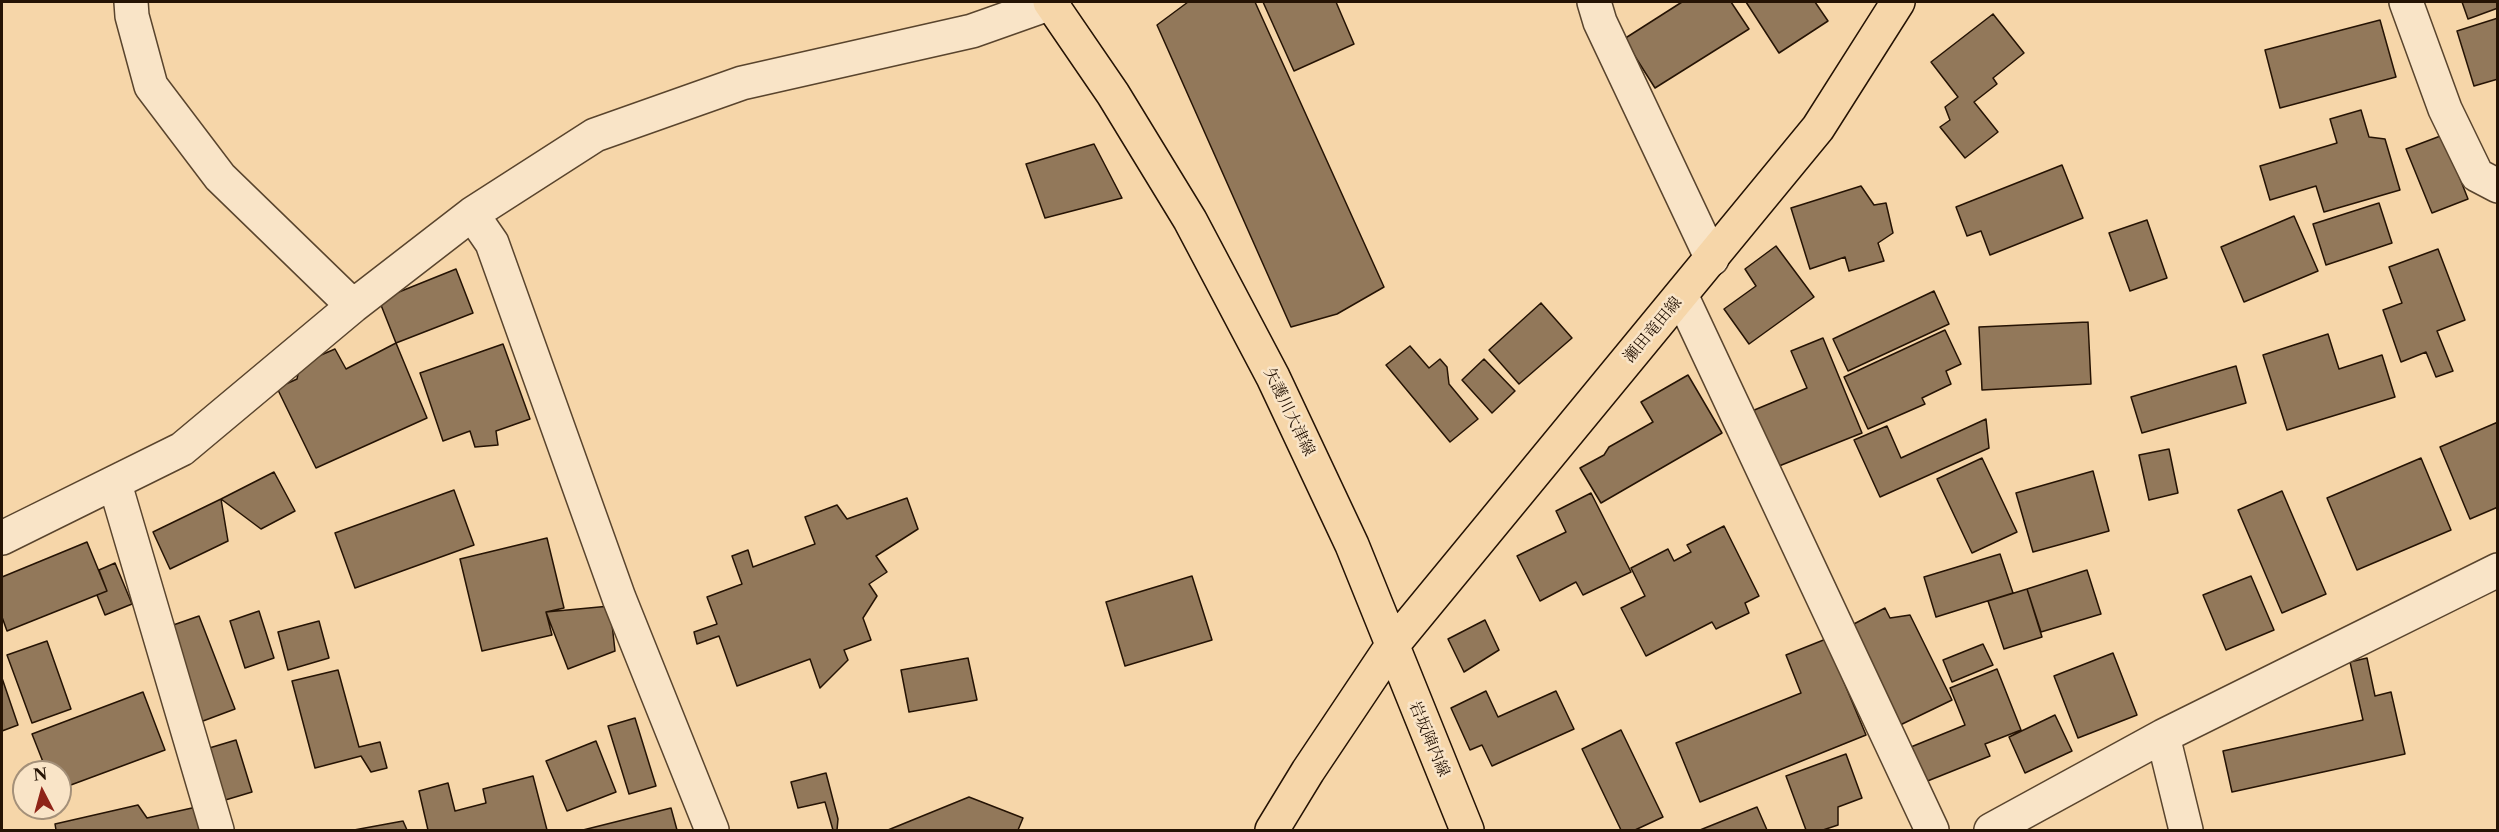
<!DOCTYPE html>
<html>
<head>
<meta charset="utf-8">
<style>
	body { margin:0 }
	#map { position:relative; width:2499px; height:832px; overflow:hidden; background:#f6d6a9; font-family:"Libre Caslon Text",serif }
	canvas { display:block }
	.frame { position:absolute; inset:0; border:3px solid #251304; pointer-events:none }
	.north { position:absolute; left:12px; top:760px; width:60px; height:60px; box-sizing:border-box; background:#f9e4c7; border:2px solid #a49079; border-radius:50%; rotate:354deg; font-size:16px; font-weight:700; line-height:24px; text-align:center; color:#251304 }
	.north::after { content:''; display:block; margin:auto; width:21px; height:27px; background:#8f2418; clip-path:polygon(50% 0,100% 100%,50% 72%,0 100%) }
</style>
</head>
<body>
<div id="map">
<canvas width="2499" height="832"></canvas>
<div class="frame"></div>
<div class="north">N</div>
</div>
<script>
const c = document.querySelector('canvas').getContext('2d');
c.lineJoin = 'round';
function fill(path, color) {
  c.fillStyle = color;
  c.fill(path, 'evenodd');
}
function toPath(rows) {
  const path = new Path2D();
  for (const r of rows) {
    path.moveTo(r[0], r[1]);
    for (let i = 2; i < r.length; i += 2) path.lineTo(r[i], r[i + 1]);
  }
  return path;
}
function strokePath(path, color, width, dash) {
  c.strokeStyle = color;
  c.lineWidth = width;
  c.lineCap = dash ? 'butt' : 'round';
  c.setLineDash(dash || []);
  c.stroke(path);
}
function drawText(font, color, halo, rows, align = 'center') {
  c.font = font + ' "Libre Caslon Text","Noto Serif JP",serif';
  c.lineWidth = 5;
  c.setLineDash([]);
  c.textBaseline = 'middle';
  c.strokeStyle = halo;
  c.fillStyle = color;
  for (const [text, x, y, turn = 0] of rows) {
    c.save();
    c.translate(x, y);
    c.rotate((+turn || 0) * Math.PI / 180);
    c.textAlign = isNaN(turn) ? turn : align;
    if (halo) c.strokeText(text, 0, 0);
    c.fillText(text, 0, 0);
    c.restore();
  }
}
const building = toPath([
	[1188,2,1255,2,1384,287,1337,314,1291,327,1157,25,1188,2],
	[1263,2,1336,2,1354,44,1294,71,1263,2],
	[1682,2,1731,2,1749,29,1655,88,1624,39,1682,2],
	[1746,2,1815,2,1828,21,1779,53,1746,2],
	[2462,2,2498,2,2498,8,2468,19,2462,2],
	[1993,14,2024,53,1993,78,1997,84,1974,102,1998,132,1965,158,1940,127,1950,120,1945,107,1958,97,1931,62,1993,14],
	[2498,18,2498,79,2474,86,2457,31,2498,18],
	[2380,20,2396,77,2280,108,2265,50,2380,20],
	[2361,110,2369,137,2385,139,2400,190,2324,212,2316,186,2270,200,2260,166,2337,143,2330,119,2361,110],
	[2443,135,2468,199,2432,213,2406,149,2443,135],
	[1094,144,1122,198,1045,218,1026,164,1094,144],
	[2062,165,2083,218,1990,255,1981,231,1967,236,1956,207,2062,165],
	[1861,186,1874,205,1886,203,1893,233,1878,243,1884,261,1849,271,1845,257,1810,269,1791,208,1861,186],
	[2379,203,2392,243,2326,265,2313,224,2379,203],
	[2294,216,2318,271,2244,302,2221,247,2294,216],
	[2147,220,2167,278,2130,291,2109,233,2147,220],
	[1776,246,1814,297,1749,344,1724,309,1756,286,1745,269,1776,246],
	[2438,249,2465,320,2437,331,2453,371,2436,377,2426,352,2401,362,2383,310,2402,303,2389,267,2438,249],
	[456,269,473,313,396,343,379,300,456,269],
	[1934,291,1949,324,1848,371,1833,339,1934,291],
	[1541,303,1572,338,1519,384,1489,350,1541,303],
	[2088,322,2091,384,1982,390,1979,327,2088,322],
	[1945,330,1961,364,1946,371,1951,384,1922,398,1925,404,1868,429,1844,377,1945,330],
	[2328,334,2339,369,2382,355,2395,397,2287,430,2263,355,2328,334],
	[1823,338,1862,433,1774,468,1752,411,1807,388,1791,351,1823,338],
	[396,343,427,418,316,468,277,388,297,379,300,364,335,349,346,369,396,343],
	[503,344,530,419,496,431,498,445,475,447,470,431,443,441,420,373,503,344],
	[1410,346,1429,368,1440,359,1447,367,1449,384,1478,419,1450,442,1386,365,1410,346],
	[1484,359,1515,391,1492,413,1462,380,1484,359],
	[2236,366,2246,403,2142,433,2131,397,2236,366],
	[1688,375,1722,433,1601,503,1580,468,1604,455,1609,447,1653,422,1641,402,1688,375],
	[1986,419,1989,448,1880,497,1854,440,1887,426,1901,458,1986,419],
	[2498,422,2498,507,2470,519,2440,447,2498,422],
	[2169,449,2178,493,2149,500,2139,455,2169,449],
	[1982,458,2017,532,1972,553,1937,479,1982,458],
	[2421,458,2451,530,2357,570,2327,498,2421,458],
	[2093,471,2109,531,2033,552,2016,493,2093,471],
	[274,472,295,511,261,529,221,499,274,472],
	[454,490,474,545,355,588,335,533,454,490],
	[2282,491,2326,594,2282,613,2238,510,2282,491],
	[1591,493,1631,572,1583,595,1576,582,1540,601,1517,556,1566,532,1556,511,1591,493],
	[907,498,918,529,876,556,887,572,869,584,877,596,863,618,871,640,844,650,848,660,820,688,810,659,737,686,719,636,697,644,694,632,717,624,707,597,742,584,732,556,748,550,753,567,815,544,805,517,837,505,847,519,907,498],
	[221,499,228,541,170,569,153,532,221,499],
	[1724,526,1759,596,1745,603,1749,613,1716,629,1712,622,1646,656,1621,608,1645,596,1631,568,1668,549,1674,561,1691,552,1687,545,1724,526],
	[547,538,564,608,546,612,552,635,482,651,460,559,547,538],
	[87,542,107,591,7,631,2,617,2,577,87,542],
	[2000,554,2013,593,1936,617,1924,577,2000,554],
	[115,563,132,604,105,615,97,595,107,591,99,570,115,563],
	[2087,570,2101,614,2041,632,2027,589,2087,570],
	[1192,576,1212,640,1125,666,1106,602,1192,576],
	[2251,576,2274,630,2226,650,2203,595,2251,576],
	[2027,589,2042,637,2004,649,1988,601,2027,589],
	[610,606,615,651,568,669,546,612,610,606],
	[1885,608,1890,618,1910,615,1952,700,1896,727,1846,628,1885,608],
	[259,611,274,658,245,668,230,621,259,611],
	[199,616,235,709,195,724,159,630,199,616],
	[1485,620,1499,650,1464,672,1448,639,1485,620],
	[319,621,329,658,288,670,278,632,319,621],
	[1826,639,1866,735,1700,802,1676,743,1801,693,1786,655,1826,639],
	[47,641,71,709,32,723,7,655,47,641],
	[1983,644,1993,665,1952,682,1943,660,1983,644],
	[2113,653,2137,715,2078,738,2054,676,2113,653],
	[968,658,977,700,909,712,901,670,968,658],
	[2367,658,2375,696,2391,692,2405,754,2232,792,2223,751,2363,720,2350,662,2367,658],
	[1997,669,2021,730,1985,744,1990,756,1915,786,1901,751,1965,725,1950,688,1997,669],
	[338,670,359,747,380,742,387,768,371,772,361,756,315,768,292,681,338,670],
	[2,678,18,725,2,731,2,678],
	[1486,691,1498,717,1556,691,1574,729,1492,766,1482,745,1470,750,1451,708,1486,691],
	[143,692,165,750,60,789,60,772,47,772,32,734,143,692],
	[2055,715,2072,751,2025,773,2009,737,2055,715],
	[635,718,656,786,629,794,608,726,635,718],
	[1621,730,1663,817,1635,830,1621,830,1582,749,1621,730],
	[236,740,252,792,222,801,206,749,236,740],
	[596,741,616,792,567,811,546,761,596,741],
	[1846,754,1862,798,1838,807,1838,825,1823,830,1806,830,1786,776,1846,754],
	[826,773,838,819,837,830,833,830,825,802,798,808,791,782,826,773],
	[533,776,547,830,428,830,419,791,448,783,455,811,486,803,483,789,533,776],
	[969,797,1023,818,1018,830,888,830,969,797],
	[138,805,147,818,201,806,207,830,56,830,55,824,138,805],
	[1757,807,1767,830,1700,830,1757,807],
	[671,808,677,830,583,830,671,808],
	[403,821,407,830,354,830,403,821]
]);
const minor = toPath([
	[131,2,132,16,151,86,220,177,353,306],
	[1594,2,1600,22,1712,259],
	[2406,2,2445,109,2477,175,2498,186],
	[472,214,492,243,619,598,712,830],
	[1682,297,1932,830],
	[115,484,217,830],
	[2,538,182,449,353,306,472,214,595,135,742,83,972,31,1054,2],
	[2163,736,2186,830],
	[1991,830,2163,736,2498,570]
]);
const major = toPath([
	[1050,2,1113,94,1190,220,1273,377,1352,545,1467,830],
	[1272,830,1308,771,1391,647,1818,128,1898,2]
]);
const streetNames = [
	["瀬田竜田線",1653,330,-50],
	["矢護川大津線",1289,412,64],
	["岩坂陣内線",1429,739,67]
];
fill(building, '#92785a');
strokePath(building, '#251304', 1.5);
strokePath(minor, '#59442d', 36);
strokePath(major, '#251304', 36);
strokePath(minor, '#f9e4c7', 33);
strokePath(major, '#f6d6a9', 33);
drawText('16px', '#251304', '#f9e4c7', streetNames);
</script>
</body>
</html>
